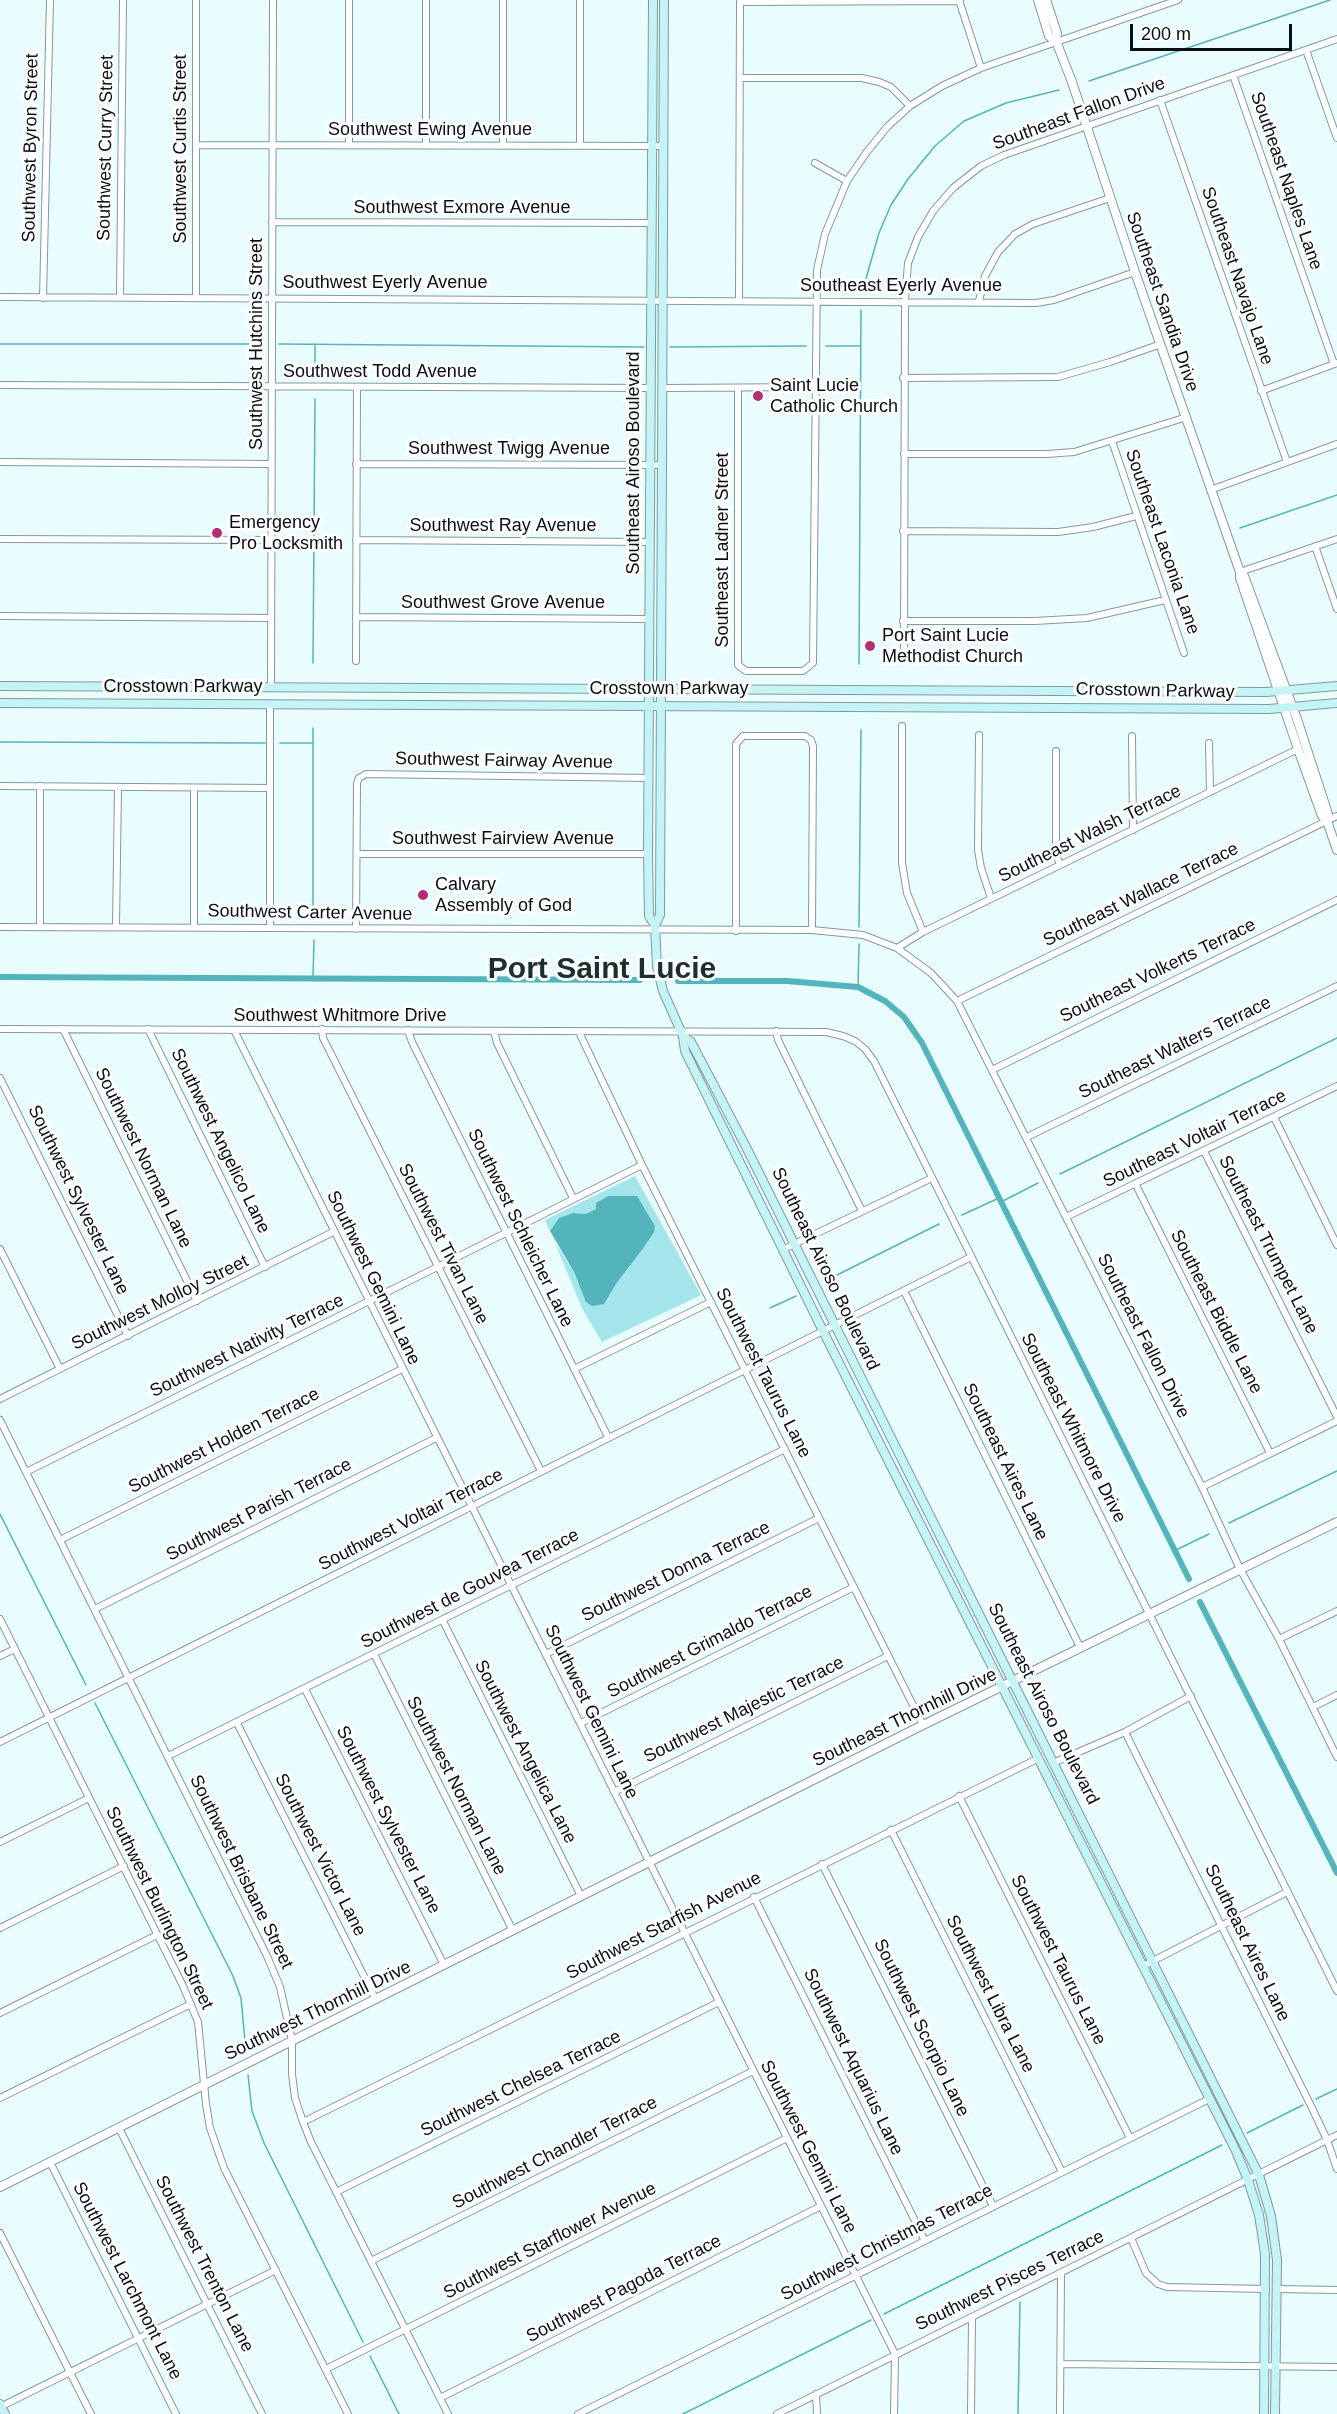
<!DOCTYPE html>
<html>
<head>
<meta charset="utf-8">
<style>
	body { margin:0 }
	#map { position:relative; width:1337px; height:2414px; overflow:hidden; background:#e9fdfe; font-family:Helvetica,sans-serif }
	canvas { display:block }
	.scale { position:absolute; left:1130px; top:24px; width:162px; height:27px; box-sizing:border-box; border:3px solid #070f10; border-top:0; padding-left:8px; font-size:18px; line-height:21px; white-space:nowrap; color:#070f10; -webkit-text-stroke:4px #fff; paint-order:stroke }
</style>
</head>
<body>
<div id="map">
<canvas width="1337" height="2414"></canvas>
<div class="scale">200 m</div>
</div>
<script>
const c = document.querySelector('canvas').getContext('2d');
c.lineJoin = 'round';
function fill(path, color) {
  c.fillStyle = color;
  c.fill(path, 'evenodd');
}
function toPath(rows) {
  const path = new Path2D();
  for (const r of rows) {
    path.moveTo(r[0], r[1]);
    for (let i = 2; i < r.length; i += 2) path.lineTo(r[i], r[i + 1]);
  }
  return path;
}
function strokePath(path, color, width, dash) {
  c.strokeStyle = color;
  c.lineWidth = width;
  c.lineCap = dash ? 'butt' : 'round';
  c.setLineDash(dash || []);
  c.stroke(path);
}
function drawText(font, color, halo, rows, align = 'center') {
  c.font = font + ' Helvetica,sans-serif';
  c.lineWidth = 6;
  c.setLineDash([]);
  c.textBaseline = 'middle';
  c.strokeStyle = halo;
  c.fillStyle = color;
  for (const [text, x, y, turn = 0] of rows) {
    c.save();
    c.translate(x, y);
    c.rotate((+turn || 0) * Math.PI / 180);
    c.textAlign = isNaN(turn) ? turn : align;
    if (halo) c.strokeText(text, 0, 0);
    c.fillText(text, 0, 0);
    c.restore();
  }
}
const green = toPath([
	[635,1176,701,1295,602,1342,583,1310,555,1243,574,1272,578,1284,604,1303,616,1284,630,1266,596,1209,586,1214,573,1213,559,1218,550,1231,545,1220]
]);
const water = toPath([
	[608,1196,637,1196,655,1226,654,1232,644,1247,616,1284,604,1304,592,1306,586,1302,574,1272,550,1231,559,1218,573,1213,586,1214,596,1209,596,1203]
]);
const stream = toPath([
	[1089,81,1330,0],
	[863,289,879,233,891,205,908,179,935,146,964,121,1006,103,1059,90],
	[0,344,262,344],
	[279,344,644,347],
	[315,344,315,375],
	[826,346,861,346],
	[670,347,806,346],
	[1240,528,1337,495],
	[313,663,315,399],
	[859,664,861,310],
	[313,728,313,920],
	[0,742,265,743],
	[280,743,312,743],
	[859,927,861,730],
	[313,978,314,940],
	[858,987,859,944],
	[1060,1174,1337,1038],
	[1001,1202,1038,1183],
	[962,1215,999,1198],
	[823,1282,939,1224],
	[770,1308,796,1296],
	[0,1514,86,1685],
	[1229,1523,1337,1471],
	[1176,1550,1209,1534],
	[95,1703,233,1976,241,1998,246,2052],
	[248,2075,252,2111,264,2143,363,2342],
	[1316,2099,1337,2089],
	[1247,2133,1303,2105],
	[884,2314,1222,2145],
	[370,2356,399,2414],
	[683,2414,871,2320],
	[1018,2414,1020,2302]
]);
const canal = toPath([
	[0,977,640,980],
	[678,981,787,981,858,987,885,1001,904,1017,922,1043,1189,1579],
	[1200,1602,1337,1873]
]);
const minor = toPath([
	[426,0,426,145],
	[959,0,981,68],
	[740,2,960,1],
	[1306,50,1337,138],
	[1233,75,1334,364],
	[740,78,862,78,879,82,891,87,910,106],
	[1160,100,1287,462],
	[197,145,664,146],
	[349,145,349,0],
	[503,146,503,0],
	[580,146,580,0],
	[815,163,847,181],
	[272,222,652,223],
	[0,297,1036,303,1054,300,1135,272],
	[120,297,123,0],
	[196,297,196,0],
	[43,298,50,0],
	[739,301,740,0],
	[979,301,985,276,998,252,1015,234,1033,224,1110,198],
	[903,378,1058,377,1110,362,1161,344],
	[0,385,651,388],
	[662,388,815,387],
	[738,390,738,665,746,671,803,671,813,663,817,270,825,234,847,181,866,153,887,127,910,106,942,86,981,68,1178,0],
	[1261,391,1337,363],
	[1112,441,1184,653],
	[904,454,1047,454,1074,452,1187,417],
	[0,462,271,464],
	[356,464,662,465],
	[1213,489,1337,444],
	[903,531,1058,532,1093,527,1136,516],
	[0,539,271,540],
	[356,540,650,542],
	[1315,546,1337,609],
	[1240,572,1337,539],
	[0,616,271,618],
	[356,617,649,619],
	[903,621,1035,621,1087,618,1165,600],
	[904,657,905,301,908,263,918,237,933,211,953,188,981,166,1004,155,1337,39],
	[356,661,357,387],
	[271,687,273,0],
	[902,726,902,863,907,893,923,932],
	[979,735,978,850,981,868,991,898],
	[1132,736,1133,830],
	[1209,743,1210,792],
	[1056,751,1056,854,1060,865],
	[0,786,270,788],
	[40,786,40,927],
	[194,788,194,927],
	[357,854,648,854],
	[0,927,812,930,863,935,897,948,931,973,957,1001,1202,1487,1240,1569,1279,1639,1337,1757],
	[116,927,118,787],
	[270,928,270,704],
	[356,929,357,783,359,778,366,774,649,778],
	[736,931,736,744,743,736,805,736,811,740,813,746,812,930],
	[897,948,923,932,1298,749],
	[957,1001,1337,816],
	[0,1029,826,1032,843,1036,855,1041,865,1049,874,1061,1337,1991],
	[63,1029,197,1301],
	[148,1029,265,1267],
	[322,1029,323,1038,541,1471],
	[234,1030,895,2354,894,2414],
	[408,1030,412,1042,608,1437],
	[494,1031,497,1043,573,1198],
	[776,1031,778,1040,862,1211],
	[579,1032,642,1165,923,1725],
	[992,1070,1337,900],
	[0,1078,128,1336],
	[1274,1117,1337,1245],
	[1027,1137,1337,986],
	[1204,1151,1337,1417],
	[1136,1185,1270,1453],
	[1066,1217,1337,1086],
	[0,1249,60,1369],
	[784,1249,932,1178],
	[904,1291,1080,1647],
	[574,1369,711,1302],
	[0,1399,333,1232],
	[0,1420,267,1956,280,1987,292,2040,292,2074,295,2098,303,2122,311,2142,448,2414],
	[26,1472,642,1165],
	[1202,1487,1337,1421],
	[60,1540,402,1369],
	[95,1609,436,1438],
	[0,1619,183,1986,198,2022,206,2104,210,2128,224,2168,348,2414],
	[443,1621,581,1896],
	[1279,1639,1337,1611],
	[374,1654,513,1931],
	[546,1654,819,1518],
	[0,1656,15,1649],
	[305,1689,444,1965],
	[1313,1707,1337,1695],
	[237,1723,376,2000],
	[581,1723,854,1587],
	[1125,1732,1313,2110,1327,2140,1337,2169],
	[0,1742,971,1257],
	[168,1756,785,1449],
	[1053,1763,1125,1732,1191,1696],
	[614,1792,888,1656],
	[959,1796,1130,2138],
	[891,1830,1062,2172],
	[0,1842,89,1798],
	[822,1864,993,2206],
	[754,1897,925,2241],
	[0,1928,124,1866],
	[1143,1966,1287,1892],
	[0,2013,157,1935],
	[0,2098,191,2004],
	[303,2122,1039,1758],
	[119,2128,262,2414],
	[50,2162,176,2414],
	[336,2192,719,2002],
	[0,2233,91,2414],
	[1131,2238,1146,2273,1158,2284,1167,2287,1266,2289],
	[371,2261,753,2071],
	[1277,2289,1337,2290],
	[1061,2364,1337,2367],
	[326,2369,787,2138],
	[816,2394,817,2414],
	[440,2398,821,2206],
	[0,2407,276,2270],
	[578,2414,1209,2099],
	[777,2414,1337,2135],
	[971,2414,972,2317],
	[1060,2414,1061,2273]
]);
const tertiary = toPath([
	[1038,0,1049,36,1056,41],
	[1046,0,1057,33,1056,41,1072,82,1135,272,1240,572,1244,576,1297,719,1328,814,1327,821,1337,850],
	[1240,574,1240,578,1298,749,1322,816,1327,821],
	[0,2187,923,1725,1337,1522]
]);
const secondary = toPath([
	[653,0,648,854,649,916,655,925],
	[664,0,660,915,655,925,657,967,663,991,683,1036,685,1051,823,1331,1236,2151,1248,2180,1259,2215,1265,2254,1264,2414],
	[0,686,1266,692,1337,686],
	[0,703,1269,709,1337,703],
	[683,1036,691,1042,745,1145,1259,2175,1271,2216,1277,2260,1275,2414],
	[0,2404,5,2414]
]);
const markers = [
	[758,396,6,"#b12d75"],
	[217,533,6,"#b12d75"],
	[870,646,6,"#b12d75"],
	[423,895,6,"#b12d75"]
];
const streetNames = [
	["Southeast Fallon Drive",1079,114,-20],
	["Southwest Ewing Avenue",430,130],
	["Southwest Byron Street",31,148,-89],
	["Southwest Curry Street",106,148,-89],
	["Southwest Curtis Street",181,149,-90],
	["Southeast Naples Lane",1286,181,71],
	["Southwest Exmore Avenue",462,208],
	["Southeast Navajo Lane",1237,276,71],
	["Southwest Eyerly Avenue",385,283],
	["Southeast Eyerly Avenue",901,286],
	["Southeast Sandia Drive",1162,302,71],
	["Southwest Hutchins Street",257,344,-90],
	["Southwest Todd Avenue",380,372],
	["Southwest Twigg Avenue",509,449],
	["Southeast Airoso Boulevard",634,463,-90],
	["Southwest Ray Avenue",503,526],
	["Southeast Laconia Lane",1162,542,71],
	["Southeast Ladner Street",723,550,-90],
	["Southwest Grove Avenue",503,603],
	["Crosstown Parkway",183,687],
	["Crosstown Parkway",669,689],
	["Crosstown Parkway",1155,691,1],
	["Southwest Fairway Avenue",504,761,1],
	["Southeast Walsh Terrace",1090,834,-26],
	["Southwest Fairview Avenue",503,839],
	["Southeast Wallace Terrace",1141,895,-26],
	["Southwest Carter Avenue",310,913,1],
	["Southeast Volkerts Terrace",1158,971,-26],
	["Southwest Whitmore Drive",340,1016],
	["Southeast Walters Terrace",1175,1048,-26],
	["Southeast Voltair Terrace",1195,1139,-26],
	["Southwest Angelico Lane",220,1141,64],
	["Southwest Norman Lane",143,1158,64],
	["Southwest Sylvester Lane",78,1200,64],
	["Southwest Schleicher Lane",520,1228,64],
	["Southwest Tivan Lane",443,1244,63],
	["Southeast Trumpet Lane",1268,1245,63],
	["Southeast Airoso Boulevard",825,1269,64],
	["Southwest Gemini Lane",373,1278,64],
	["Southwest Molloy Street",160,1303,-26],
	["Southeast Biddle Lane",1216,1312,63],
	["Southeast Fallon Drive",1143,1336,63],
	["Southwest Nativity Terrace",247,1346,-26],
	["Southwest Taurus Lane",763,1373,63],
	["Southeast Whitmore Drive",1073,1428,63],
	["Southwest Holden Terrace",224,1441,-27],
	["Southeast Aires Lane",1005,1462,64],
	["Southwest Parish Terrace",259,1510,-27],
	["Southwest Voltair Terrace",411,1520,-27],
	["Southwest Donna Terrace",676,1572,-26],
	["Southwest de Gouvea Terrace",470,1589,-27],
	["Southwest Grimaldo Terrace",710,1642,-27],
	["Southeast Airoso Boulevard",1043,1704,63],
	["Southwest Majestic Terrace",744,1710,-26],
	["Southwest Gemini Lane",591,1712,64],
	["Southeast Thornhill Drive",905,1718,-26],
	["Southwest Angelica Lane",525,1752,63],
	["Southwest Norman Lane",456,1786,63],
	["Southwest Sylvester Lane",388,1820,63],
	["Southwest Victor Lane",320,1855,63],
	["Southwest Brisbane Street",241,1872,64],
	["Southwest Burlington Street",159,1908,64],
	["Southwest Starfish Avenue",664,1926,-27],
	["Southeast Aires Lane",1247,1943,64],
	["Southwest Taurus Lane",1058,1960,63],
	["Southwest Libra Lane",990,1994,63],
	["Southwest Thornhill Drive",318,2011,-26],
	["Southwest Scorpio Lane",921,2028,64],
	["Southwest Aquarius Lane",853,2062,64],
	["Southwest Chelsea Terrace",521,2084,-26],
	["Southwest Gemini Lane",808,2147,63],
	["Southwest Chandler Terrace",555,2153,-27],
	["Southwest Starflower Avenue",550,2241,-27],
	["Southwest Christmas Terrace",887,2243,-27],
	["Southwest Trenton Lane",204,2264,63],
	["Southwest Larchmont Lane",127,2281,63],
	["Southwest Pisces Terrace",1010,2281,-26],
	["Southwest Pagoda Terrace",624,2289,-27]
];
const poiNames = [
	["Saint Lucie",770,386],
	["Catholic Church",770,407],
	["Emergency",229,523],
	["Pro Locksmith",229,544],
	["Port Saint Lucie",882,636],
	["Methodist Church",882,657],
	["Calvary",435,885],
	["Assembly of God",435,906]
];
const townNames = [
	["Port Saint Lucie",602,970]
];
fill(green, '#a3e5ea');
fill(water, '#54b4bb');
strokePath(stream, '#54b4bb', 1.5);
strokePath(canal, '#54b4bb', 6);
strokePath(minor, '#83999b', 8);
strokePath(tertiary, '#83999b', 10);
strokePath(secondary, '#83999b', 10);
strokePath(minor, '#fff', 6);
strokePath(tertiary, '#fff', 8);
strokePath(secondary, '#c5f4f7', 8);
for (const [x, y, r, color] of markers) {
  const dot = new Path2D();
  dot.arc(x, y, r, 0, 2 * Math.PI);
  c.fillStyle = color;
  c.fill(dot);
  strokePath(dot, '#fff', 2);
}
drawText('18px', '#070f10', '#fff', streetNames);
drawText('18px', '#070f10', '#fff', poiNames, 'left');
drawText('bold 30px', '#1b2e30', '#fff', townNames);
</script>
</body>
</html>
